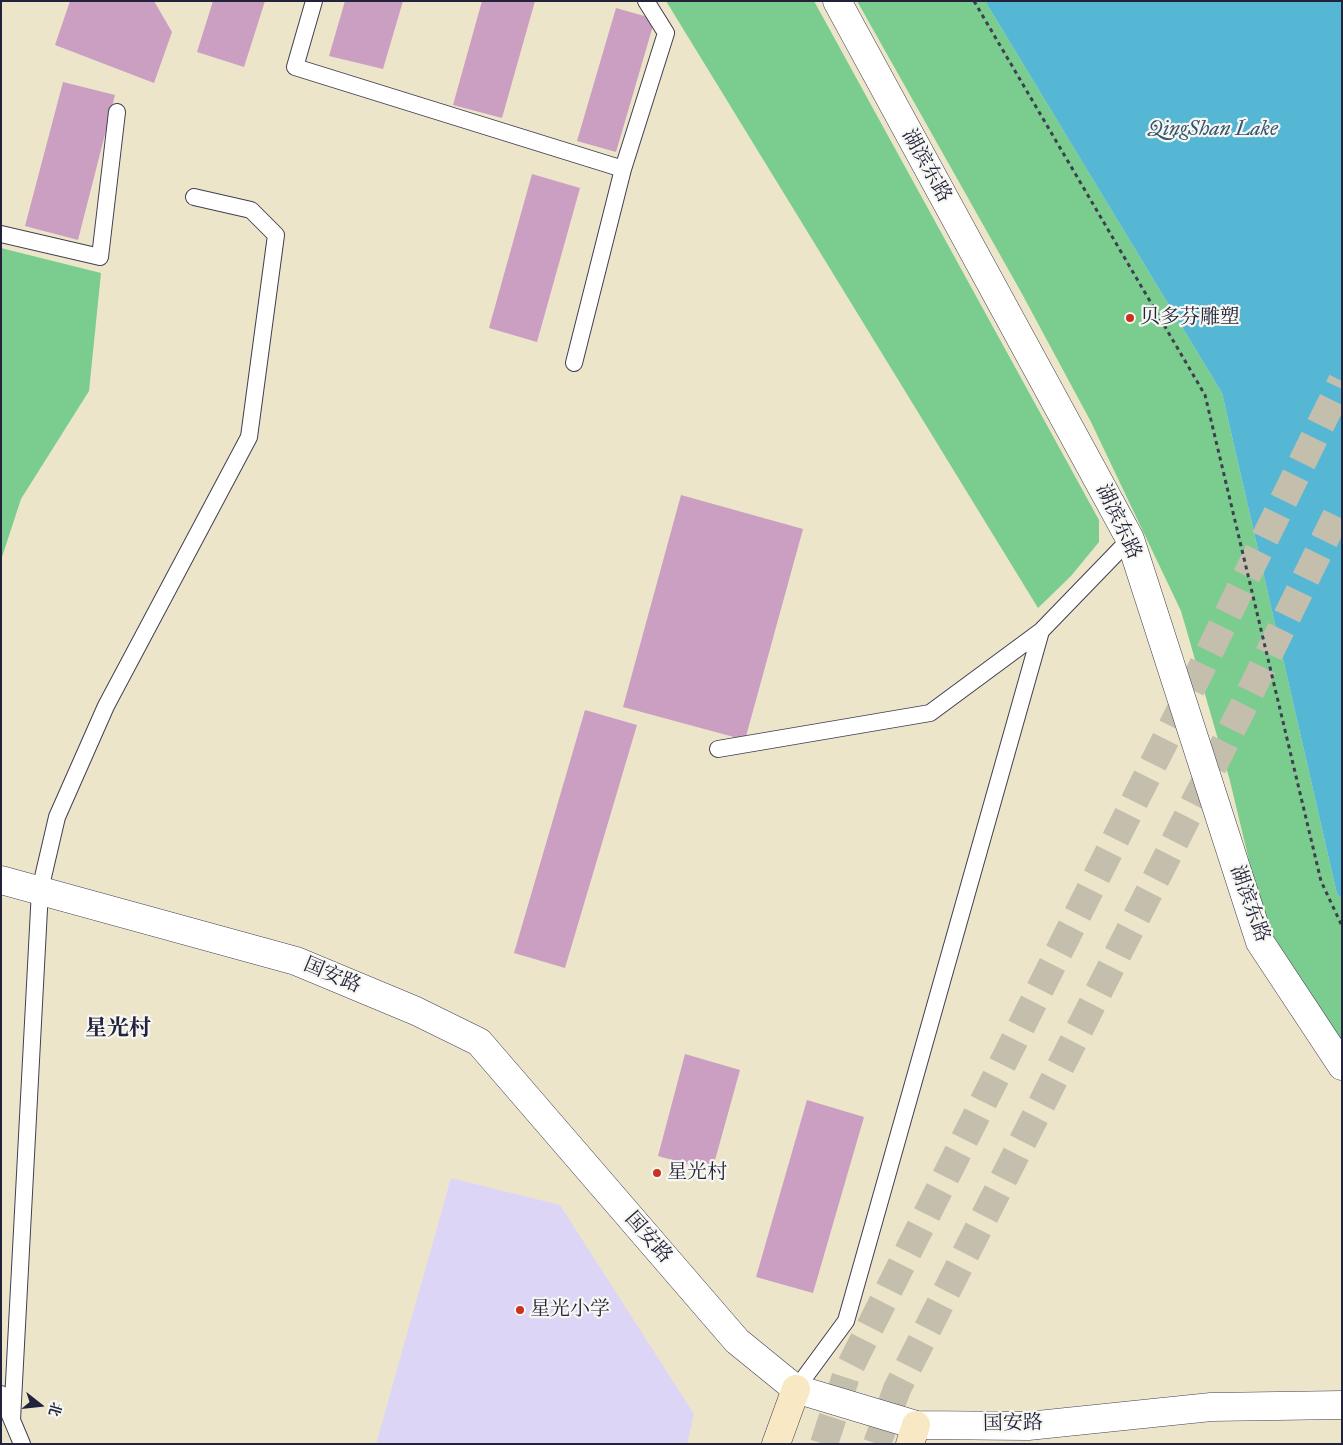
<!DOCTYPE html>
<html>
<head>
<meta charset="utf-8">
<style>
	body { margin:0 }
	#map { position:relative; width:1343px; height:1445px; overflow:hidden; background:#ede5ca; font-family:"IM FELL Great Primer","Noto Serif SC",serif }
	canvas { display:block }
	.frame { position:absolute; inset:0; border:2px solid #22223b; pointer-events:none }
	.north { position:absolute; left:15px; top:1380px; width:50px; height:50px; -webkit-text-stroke:4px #f6f6f2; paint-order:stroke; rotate:106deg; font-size:14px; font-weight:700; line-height:20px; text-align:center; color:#22223b }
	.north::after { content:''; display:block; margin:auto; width:18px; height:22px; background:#22223b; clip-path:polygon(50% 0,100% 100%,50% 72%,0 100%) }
</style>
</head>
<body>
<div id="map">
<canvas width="1343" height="1445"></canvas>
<div class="frame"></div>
<div class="north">北</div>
</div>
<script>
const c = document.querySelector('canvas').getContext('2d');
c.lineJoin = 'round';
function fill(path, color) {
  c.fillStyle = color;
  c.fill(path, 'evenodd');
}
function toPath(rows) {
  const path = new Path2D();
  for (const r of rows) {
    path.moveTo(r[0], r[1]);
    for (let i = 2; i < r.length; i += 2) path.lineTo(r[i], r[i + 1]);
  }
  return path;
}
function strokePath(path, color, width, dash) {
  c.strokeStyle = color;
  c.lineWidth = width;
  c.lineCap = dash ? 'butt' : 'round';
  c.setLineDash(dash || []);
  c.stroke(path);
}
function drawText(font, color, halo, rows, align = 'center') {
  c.font = font + ' "IM FELL Great Primer","Noto Serif SC",serif';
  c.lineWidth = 4.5;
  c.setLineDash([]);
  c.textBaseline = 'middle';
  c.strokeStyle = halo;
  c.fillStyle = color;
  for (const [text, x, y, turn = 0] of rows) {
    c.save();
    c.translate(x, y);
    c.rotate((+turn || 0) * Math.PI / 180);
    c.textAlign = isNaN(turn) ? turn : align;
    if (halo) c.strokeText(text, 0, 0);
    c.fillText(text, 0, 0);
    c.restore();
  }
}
const built = toPath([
	[451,1178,560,1205,694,1414,687,1444,376,1444]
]);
const green = toPath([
	[666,1,814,1,1099,520,1099,542,1071,576,1038,608],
	[857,1,985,1,1222,393,1337,894,1342,899,1342,1042,1294,976,1263,919,1230,781,1181,611,1091,422,1021,292],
	[1,248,101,273,89,391,21,499,1,560]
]);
const water = toPath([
	[985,1,1342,1,1342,899,1337,894,1222,393]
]);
const building = toPath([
	[70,1,154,1,172,32,154,83,55,45],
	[213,1,265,1,244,67,197,52],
	[345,1,403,1,383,69,329,56],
	[482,1,535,1,502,118,453,105],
	[616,8,655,19,616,152,577,141],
	[63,82,115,95,78,240,25,226],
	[532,174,580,188,537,342,489,328],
	[681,495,803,529,745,740,623,707],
	[585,710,637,725,565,968,514,953],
	[685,1054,740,1070,712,1171,658,1156],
	[807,1100,864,1117,813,1293,756,1277]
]);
const primaryTunnel = toPath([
	[824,1444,847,1373,1202,667,1342,381],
	[877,1444,897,1389,1245,703,1342,504]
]);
const path = toPath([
	[974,1,1205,395,1321,881,1342,926]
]);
const service = toPath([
	[314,1,295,67,623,169,574,363],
	[623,169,666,33,646,1],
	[1,234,100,257,117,112],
	[718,749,930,713,1041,631],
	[796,1389,846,1321,1041,631,1130,539],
	[1,1394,22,1444],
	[12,1420,40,890,57,817,106,706,249,437,276,235,251,210,194,197]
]);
const tertiary = toPath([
	[837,1,1130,539,1260,942,1342,1066],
	[1,880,296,961,416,1011,479,1042,737,1341,796,1389,916,1425,1028,1426,1211,1407,1342,1405]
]);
const secondary = toPath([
	[776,1444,796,1389],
	[910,1444,916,1425]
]);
const markers = [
	[1130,318,5,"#c8321e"],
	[657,1173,5,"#c8321e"],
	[520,1310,5,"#c8321e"]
];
const streetNames = [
	["湖滨东路",926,166,61],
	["湖滨东路",1118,522,65],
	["湖滨东路",1249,904,70],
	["国安路",332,976,23],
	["国安路",648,1238,49],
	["国安路",1013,1424,-1]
];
const poiNames = [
	["贝多芬雕塑",1140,318],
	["星光村",667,1173],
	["星光小学",530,1310]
];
const waterNames = [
	["QingShan Lake",1213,130]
];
const quarterNames = [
	["星光村",118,1030]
];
fill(built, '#ddd5f6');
fill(green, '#7acd8f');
fill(water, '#56b7d5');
fill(building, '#cb9fc1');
strokePath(primaryTunnel, '#c4bead', 28, [28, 14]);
strokePath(service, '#403f50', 18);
strokePath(tertiary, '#403f50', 29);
strokePath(secondary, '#403f50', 29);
strokePath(path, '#403f50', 3, [4, 4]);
strokePath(service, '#fff', 16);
strokePath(tertiary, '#fff', 28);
strokePath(secondary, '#f8e8c3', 28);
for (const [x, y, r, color] of markers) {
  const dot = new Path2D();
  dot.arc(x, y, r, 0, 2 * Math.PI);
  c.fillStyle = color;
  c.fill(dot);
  strokePath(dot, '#f6f6f2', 2);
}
drawText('20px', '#22223b', '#f6f6f2', streetNames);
drawText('20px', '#22223b', '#f6f6f2', poiNames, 'left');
drawText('italic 21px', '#345671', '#f6f6f2', waterNames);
drawText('bold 22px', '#22223b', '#f6f6f2', quarterNames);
</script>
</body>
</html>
